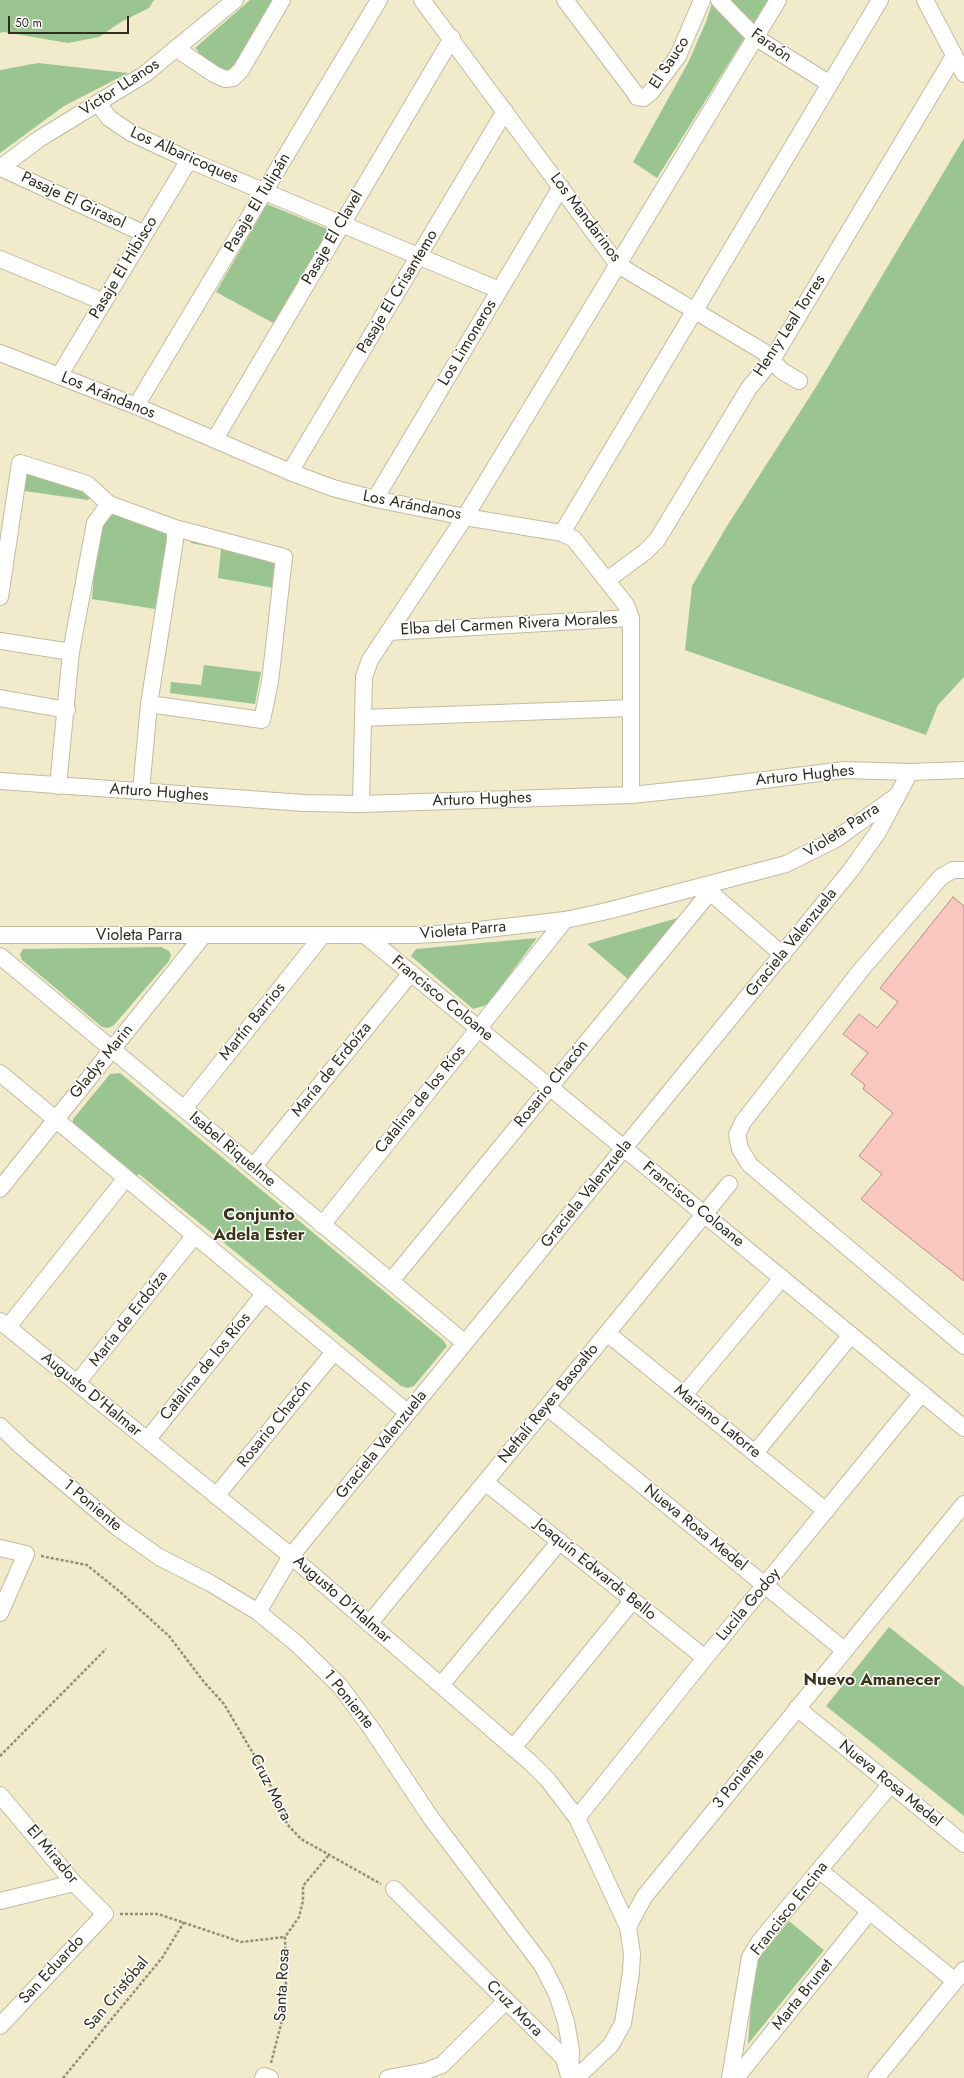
<!DOCTYPE html>
<html>
<head>
<meta charset="utf-8">
<style>
	body { margin:0 }
	#map { position:relative; width:964px; height:2078px; overflow:hidden; background:#f1ebcc; font-family:Jost,sans-serif }
	canvas { display:block }
	.scale { position:absolute; left:8px; top:16px; width:121px; height:18px; box-sizing:border-box; border:2px solid #2e2c20; border-top:0; padding-left:5px; font-size:12px; line-height:14px; white-space:nowrap; color:#2e2c20; -webkit-text-stroke:3px #fff; paint-order:stroke }
</style>
</head>
<body>
<div id="map">
<canvas width="964" height="2078"></canvas>
<div class="scale">50 m</div>
</div>
<script>
const c = document.querySelector('canvas').getContext('2d');
c.lineJoin = 'round';
function fill(path, color) {
  c.fillStyle = color;
  c.fill(path, 'evenodd');
}
function toPath(rows) {
  const path = new Path2D();
  for (const r of rows) {
    path.moveTo(r[0], r[1]);
    for (let i = 2; i < r.length; i += 2) path.lineTo(r[i], r[i + 1]);
  }
  return path;
}
function strokePath(path, color, width, dash) {
  c.strokeStyle = color;
  c.lineWidth = width;
  c.lineCap = dash ? 'butt' : 'round';
  c.setLineDash(dash || []);
  c.stroke(path);
}
function drawText(font, color, halo, rows, align = 'center') {
  c.font = font + ' Jost,sans-serif';
  c.lineWidth = 3;
  c.setLineDash([]);
  c.textBaseline = 'middle';
  c.strokeStyle = halo;
  c.fillStyle = color;
  for (const [text, x, y, turn = 0] of rows) {
    c.save();
    c.translate(x, y);
    c.rotate((+turn || 0) * Math.PI / 180);
    c.textAlign = isNaN(turn) ? turn : align;
    if (halo) c.strokeText(text, 0, 0);
    c.fillText(text, 0, 0);
    c.restore();
  }
}
const green = toPath([
	[0,0,154,0,149,8,121,22,99,37,68,43,4,32,0,33],
	[250,0,276,0,235,67,228,71,194,58,199,52,195,48],
	[713,0,768,0,657,178,633,162,688,63,706,22],
	[38,63,128,73,64,106,0,153,0,70],
	[964,138,964,677,938,705,926,735,685,650,692,586,727,526,816,387],
	[267,204,330,230,275,324,216,292],
	[19,465,93,495,88,500,17,490],
	[107,511,165,528,167,539,155,609,92,599,98,524],
	[187,526,279,559,274,588,218,578,221,549,191,543],
	[204,665,261,672,255,704,170,693,171,682,201,685],
	[681,917,628,979,587,944],
	[537,938,487,1005,473,1009,411,956,416,949],
	[161,947,169,951,171,955,169,961,114,1025,108,1028,102,1027,22,960,20,954,23,949],
	[120,1073,443,1340,447,1346,414,1386,408,1388,401,1386,139,1174,134,1178,73,1130,73,1119,110,1074],
	[889,1627,964,1687,964,1816,826,1706],
	[789,1921,824,1950,748,2044,754,1964]
]);
const building = toPath([
	[953,897,964,906,964,1281,861,1199,882,1174,859,1156,893,1113,863,1089,865,1085,851,1074,868,1053,843,1034,859,1014,877,1028,898,1002,880,988,953,897]
]);
const path = toPath([
	[41,1556,87,1565,119,1591,169,1636,204,1682,224,1704,264,1772,278,1800,287,1824,301,1839,381,1884],
	[0,1756,106,1649],
	[120,1914,158,1914,241,1942,285,1937],
	[271,2063,284,2013,286,1988,285,1937,299,1917,303,1901,303,1886,328,1856],
	[63,2078,162,1958,184,1922]
]);
const minor = toPath([
	[422,0,618,265,764,352,782,371,799,381],
	[565,0,635,93,637,97,644,98,651,92,678,56,702,0],
	[719,0,755,37,830,84],
	[925,0,964,74],
	[177,49,214,74,225,79,233,78,241,70,282,0],
	[98,103,109,118,131,133,189,160,499,290],
	[0,168,39,139,145,74,235,0],
	[1,168,145,234],
	[0,259,104,302],
	[0,353,136,406,290,472,333,488,375,499,465,517,562,533,574,539,626,605,631,618,631,795],
	[59,376,189,160],
	[136,406,379,0],
	[215,439,452,38],
	[290,472,505,111],
	[375,499,561,187],
	[562,533,880,0],
	[607,580,645,552,657,540,749,388,772,360,954,56],
	[0,597,20,463,87,484,109,504],
	[388,632,631,618],
	[0,641,71,652],
	[0,698,67,710],
	[149,704,262,720,270,682,284,557,175,528],
	[363,718,631,708],
	[0,781,304,803,361,804,631,795,708,787,844,770,910,772,964,770],
	[58,786,71,652,95,523,109,504,175,528,175,540,149,704,141,791],
	[361,804,364,677,370,660,465,517,778,0],
	[964,870,953,870,941,877,861,970,743,1122,737,1135,740,1149,750,1165,964,1346],
	[710,892,783,955],
	[0,935,416,935,453,933,565,920,607,911,786,864,836,839,895,797],
	[366,936,964,1428],
	[0,956,465,1343],
	[0,1073,408,1413],
	[184,1109,322,936],
	[253,1167,411,973],
	[0,1189,203,936],
	[322,1225,565,920],
	[391,1281,710,892,707,886],
	[0,1321,291,1556,531,1763,548,1780,577,1818,628,1927],
	[8,1327,126,1178],
	[607,1333,826,1511],
	[77,1383,195,1235],
	[684,1395,782,1278],
	[547,1407,844,1650],
	[0,1426,22,1447,118,1528,159,1557,210,1583,258,1612,297,1644,340,1686,371,1728,431,1818,542,1965,557,1994,566,2022,571,2050,570,2078],
	[147,1440,265,1293],
	[755,1453,851,1335],
	[485,1482,705,1658],
	[216,1496,334,1352],
	[0,1548,26,1554,0,1613],
	[258,1612,291,1556,851,870,878,832,910,772],
	[369,1624,729,1184],
	[441,1685,560,1541],
	[797,1708,964,1844],
	[513,1748,633,1600],
	[0,1795,74,1883,105,1914,0,2026],
	[577,1818,705,1658,922,1393],
	[819,1870,955,1981],
	[394,1889,564,2058,568,2073],
	[0,1901,74,1883],
	[263,2078,264,2076,270,2078],
	[388,2078,426,2071,442,2065,506,2001],
	[576,2078,611,2045,623,2023,631,1972,632,1954,628,1927,644,1897,964,1504],
	[730,2078,750,1957,760,1941,891,1784],
	[736,2078,870,1911],
	[876,2078,964,1970]
]);
const streetNames = [
	["Faraón",771,46,35],
	["El Sauco",670,63,-57],
	["Victor LLanos",120,88,-33],
	["Los Albaricoques",184,156,24],
	["Pasaje El Girasol",73,201,25],
	["Pasaje El Tulipán",258,203,-59],
	["Los Mandarinos",585,218,53],
	["Pasaje El Clavel",333,238,-60],
	["Pasaje El Hibisco",124,268,-59],
	["Pasaje El Crisantemo",398,292,-59],
	["Henry Leal Torres",790,326,-57],
	["Los Limoneros",468,343,-59],
	["Los Arándanos",108,396,22],
	["Los Arándanos",412,506,11],
	["Elba del Carmen Rivera Morales",509,625,-3],
	["Arturo Hughes",805,776,-6],
	["Arturo Hughes",159,793,4],
	["Arturo Hughes",482,800,-2],
	["Violeta Parra",842,831,-33],
	["Violeta Parra",463,931,-5],
	["Violeta Parra",139,936],
	["Graciela Valenzuela",792,943,-51],
	["Francisco Coloane",442,999,39],
	["Martín Barrios",253,1022,-51],
	["Gladys Marin",102,1062,-51],
	["María de Erdoíza",332,1070,-51],
	["Rosario Chacón",552,1084,-51],
	["Catalina de los Ríos",421,1100,-51],
	["Isabel Riquelme",232,1150,40],
	["Graciela Valenzuela",587,1194,-51],
	["Francisco Coloane",693,1205,39],
	["María de Erdoíza",129,1319,-52],
	["Catalina de los Ríos",206,1367,-51],
	["Augusto D'Halmar",91,1395,39],
	["Neftalí Reyes Basoalto",549,1404,-51],
	["Mariano Latorre",717,1422,39],
	["Rosario Chacón",275,1424,-51],
	["Graciela Valenzuela",382,1445,-51],
	["1 Poniente",92,1506,40],
	["Nueva Rosa Medel",695,1528,39],
	["Joaquín Edwards Bello",595,1570,39],
	["Augusto D'Halmar",342,1600,41],
	["Lucila Godoy",749,1605,-50],
	["1 Poniente",348,1700,51],
	["3 Poniente",739,1779,-51],
	["Nueva Rosa Medel",890,1784,39],
	["Cruz Mora",270,1788,63],
	["El Mirador",52,1855,50],
	["Francisco Encina",790,1909,-52],
	["San Eduardo",52,1970,-47],
	["Santa Rosa",283,1985,-87],
	["San Cristóbal",117,1994,-50],
	["Marta Brunet",803,1995,-51],
	["Cruz Mora",514,2009,45]
];
const neighbourhoodNames = [
	["Conjunto",259,1216],
	["Adela Ester",259,1236],
	["Nuevo Amanecer",872,1681]
];
fill(green, '#9ac591');
fill(building, '#fac6c0');
strokePath(building, '#b08f8b', 1);
strokePath(minor, '#c1bc9e', 18);
strokePath(path, '#928e78', 2.5, [3, 2]);
strokePath(minor, '#fff', 16);
drawText('16px', '#2e2c20', '#fff', streetNames);
drawText('bold 17px', '#383319', '#fff', neighbourhoodNames);
</script>
</body>
</html>
